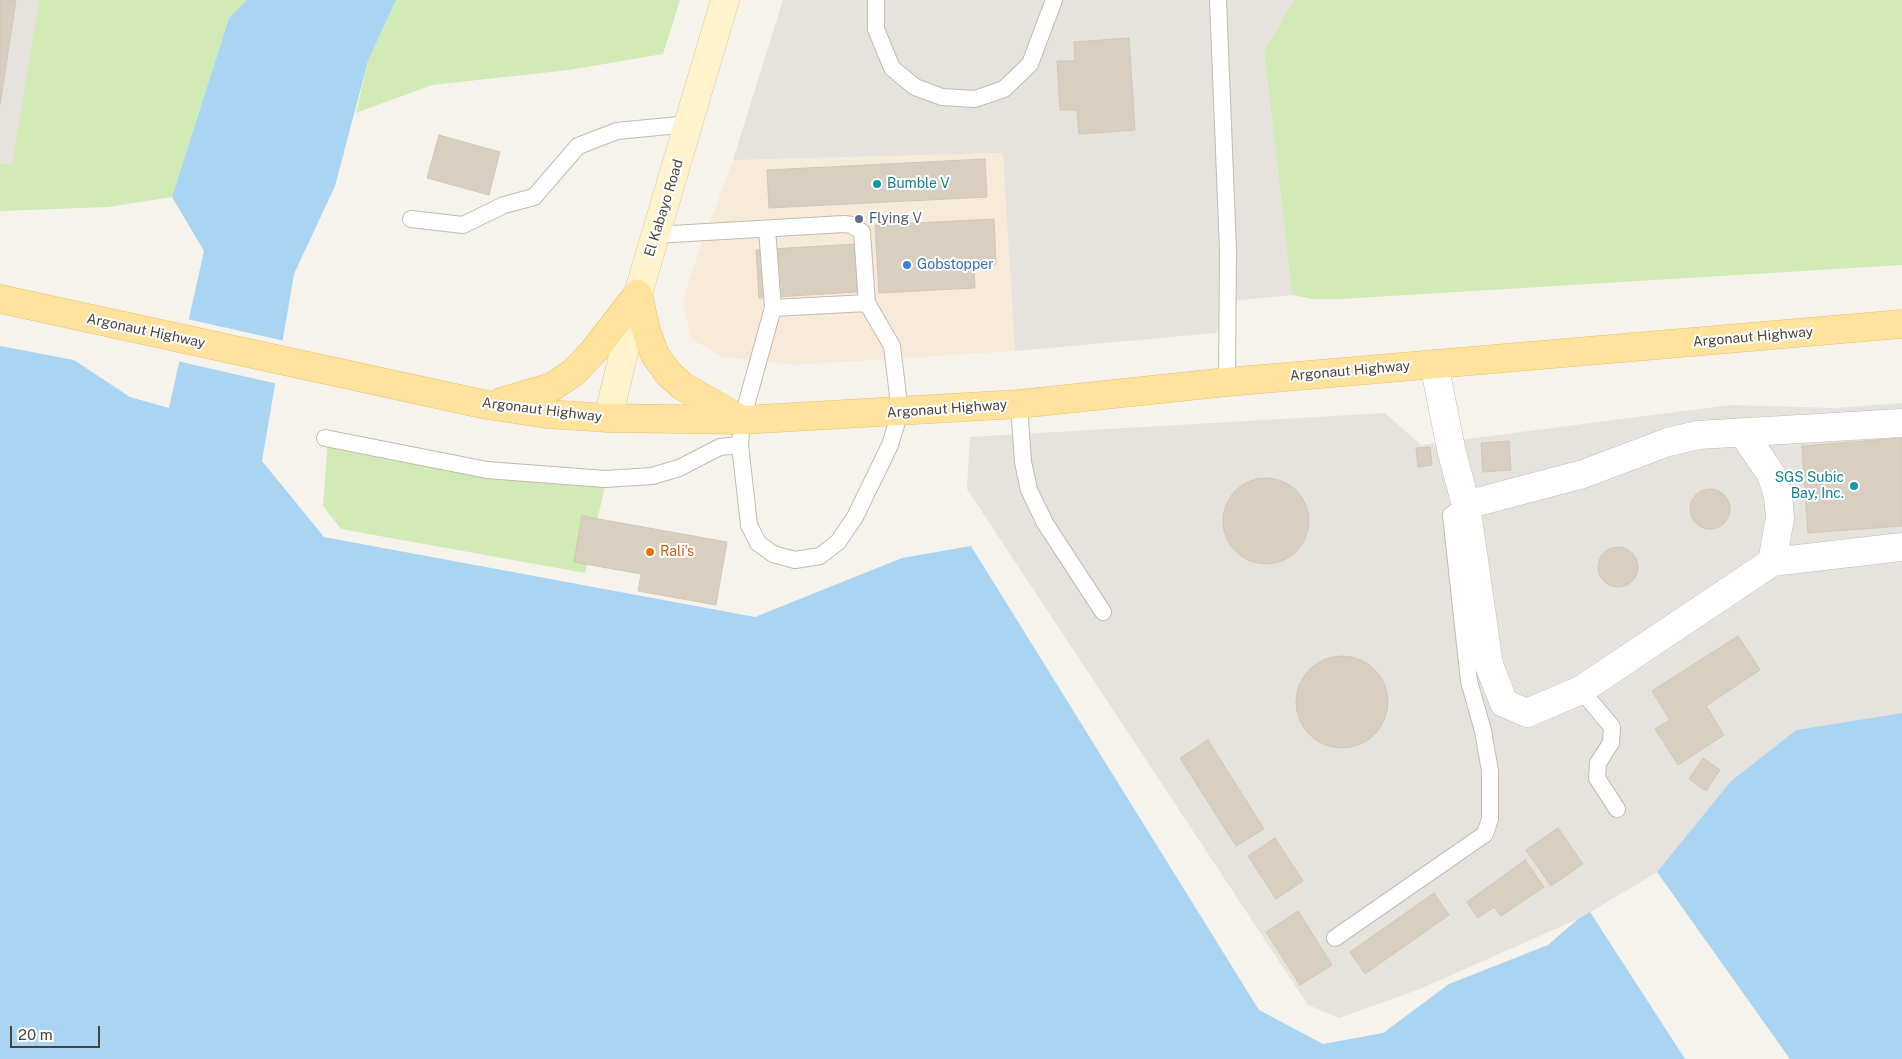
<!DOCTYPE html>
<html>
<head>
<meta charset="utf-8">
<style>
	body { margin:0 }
	#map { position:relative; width:1902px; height:1059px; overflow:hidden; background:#f6f3ec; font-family:"Public Sans",sans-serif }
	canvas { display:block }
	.scale { position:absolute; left:10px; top:1026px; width:90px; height:22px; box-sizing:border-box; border:2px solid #4b4439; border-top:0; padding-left:6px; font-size:15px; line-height:18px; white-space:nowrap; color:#4b4439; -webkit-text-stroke:4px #fff; paint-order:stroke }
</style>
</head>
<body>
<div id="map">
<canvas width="1902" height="1059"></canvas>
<div class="scale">20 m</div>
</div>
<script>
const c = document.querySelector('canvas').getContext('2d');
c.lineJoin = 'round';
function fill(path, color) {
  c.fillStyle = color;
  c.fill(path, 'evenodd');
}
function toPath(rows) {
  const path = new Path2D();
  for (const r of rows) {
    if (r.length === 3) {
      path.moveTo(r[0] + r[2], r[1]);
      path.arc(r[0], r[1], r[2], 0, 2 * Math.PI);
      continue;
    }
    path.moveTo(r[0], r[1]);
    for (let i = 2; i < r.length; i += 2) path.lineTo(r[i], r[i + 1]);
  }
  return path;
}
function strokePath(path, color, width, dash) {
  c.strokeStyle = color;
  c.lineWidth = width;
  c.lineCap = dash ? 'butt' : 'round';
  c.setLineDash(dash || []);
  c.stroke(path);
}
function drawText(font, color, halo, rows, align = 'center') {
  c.font = font + ' "Public Sans",sans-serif';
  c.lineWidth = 4;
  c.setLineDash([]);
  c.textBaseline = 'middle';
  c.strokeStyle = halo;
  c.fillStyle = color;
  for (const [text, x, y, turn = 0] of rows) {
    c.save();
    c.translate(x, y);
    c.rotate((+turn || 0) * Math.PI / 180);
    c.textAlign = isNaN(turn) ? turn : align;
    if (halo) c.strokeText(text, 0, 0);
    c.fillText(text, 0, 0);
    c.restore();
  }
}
const commercial = toPath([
	[1004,153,1015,351,795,365,723,357,691,339,683,302,689,279,733,160]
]);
const industrial = toPath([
	[0,0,39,0,12,165,0,163],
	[783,0,1294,0,1264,51,1292,295,1231,301,1216,333,1015,351,1003,153,733,160],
	[1902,403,1902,713,1796,730,1731,781,1657,872,1578,919,1420,989,1339,1018,1308,1005,967,489,970,437,1385,413,1421,445,1730,405,1836,408]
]);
const green = toPath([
	[39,0,247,0,229,18,172,197,108,207,0,211,0,163,12,165],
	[396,0,680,0,663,54,569,70,432,85,356,113,368,61],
	[1294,0,1902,0,1902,265,1341,299,1312,299,1292,295,1264,51],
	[328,437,605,486,585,573,341,529,323,506]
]);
const water = toPath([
	[247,0,396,0,368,61,335,186,294,274,262,461,324,537,755,617,902,558,971,546,1259,1010,1323,1044,1383,1033,1449,984,1548,945,1578,919,1657,872,1731,781,1796,730,1902,713,1902,1059,0,1059,0,346,74,360,130,397,169,408,204,251,172,197,229,18]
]);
const pier = toPath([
	[187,319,285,341,278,384,177,361],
	[1657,872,1790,1059,1685,1059,1590,912]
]);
const building = toPath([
	[0,0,16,0,0,105,0,0],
	[1129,38,1135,130,1079,134,1077,110,1060,110,1057,61,1075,61,1074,42,1129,38],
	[439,135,500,152,489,195,427,178,439,135],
	[985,159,987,197,769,208,767,170,985,159],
	[994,219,996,264,974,265,975,288,879,293,875,225,994,219],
	[855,244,858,292,759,298,756,250,855,244],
	[1902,438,1902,526,1808,533,1802,446,1902,438],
	[1509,441,1511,470,1483,472,1481,443,1509,441],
	[1430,447,1432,465,1418,467,1416,448,1430,447],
	[1266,521,43],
	[1710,509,20],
	[582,516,727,542,716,605,638,591,641,574,574,562,582,516],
	[1618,567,20],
	[1738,636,1760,670,1706,706,1724,735,1678,765,1655,729,1670,720,1652,691,1738,636],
	[1342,702,46],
	[1208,740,1264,829,1236,846,1180,758,1208,740],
	[1703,758,1720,770,1706,791,1689,779,1703,758],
	[1558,828,1583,864,1551,886,1526,850,1558,828],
	[1275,838,1303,881,1276,899,1248,856,1275,838],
	[1525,860,1544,887,1501,916,1494,907,1478,918,1467,902,1525,860],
	[1434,893,1449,915,1365,974,1350,952,1434,893],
	[1298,911,1332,965,1300,985,1266,932,1298,911]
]);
const lane = toPath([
	[876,0,876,29,892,68,915,87,942,97,975,99,1004,89,1030,64,1054,0],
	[1218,0,1228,250,1227,382],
	[411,219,463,225,504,205,534,197,578,146,617,131,689,124],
	[655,235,844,224,852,225,862,232,867,303,892,346,900,412,890,445,855,517,838,542,820,556,795,560,773,554,758,543,749,525,740,445,742,420,773,308,767,229],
	[773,308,867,303],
	[1019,404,1023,462,1029,490,1045,523,1103,612],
	[325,438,487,470,605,479,652,476,679,468,720,447,740,445],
	[1581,690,1612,727,1611,743,1598,763,1597,778,1617,809],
	[1335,938,1485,834,1490,819,1490,771,1483,731,1469,681,1451,515,1466,505]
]);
const street = toPath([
	[1434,364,1452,453,1466,505,1489,665,1504,703,1527,713,1581,690,1772,562,1780,518,1778,495,1771,474,1743,433],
	[1466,505,1583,474,1668,442,1698,435,1902,423],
	[1772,562,1902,547]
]);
const secondary = toPath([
	[608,418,638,294,725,0]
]);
const primary = toPath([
	[638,294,646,330,655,355,668,373,682,386,738,418],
	[0,299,487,405,547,414,608,418,742,420,1019,404,1227,382,1902,324],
	[501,402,552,387,574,372,593,352,638,294]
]);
const markers = [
	[877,184,5,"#0f9aa8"],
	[859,219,5,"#5c6f8a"],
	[907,265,5,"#3f7fe0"],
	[1854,486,5,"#0f9aa8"],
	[650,552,5,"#e8710a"]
];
const cultureNames = [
	["Bumble V",887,184],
	["SGS Subic",1844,478,"right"],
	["Bay, Inc.",1844,494,"right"]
];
const streetNames = [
	["El Kabayo Road",664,208,-73],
	["Argonaut Highway",146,331,12],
	["Argonaut Highway",1753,337,-5],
	["Argonaut Highway",1350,371,-5],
	["Argonaut Highway",947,409,-4],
	["Argonaut Highway",542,410,7]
];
const serviceNames = [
	["Flying V",869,219]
];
const shopNames = [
	["Gobstopper",917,265]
];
const foodNames = [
	["Rali's",660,552]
];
fill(commercial, '#f7ead8');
fill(industrial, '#e6e2dd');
fill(green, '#d2eab5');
fill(water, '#a9d4f2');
fill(pier, '#f6f3ec');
fill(building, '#d8cfc1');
strokePath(building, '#d3c7b4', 1);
strokePath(lane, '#c2bbae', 18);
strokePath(street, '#c2bbae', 29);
strokePath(secondary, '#d6c79b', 29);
strokePath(primary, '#e6c16a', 29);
strokePath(lane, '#fff', 16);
strokePath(street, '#fff', 28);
strokePath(secondary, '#fff3cd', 28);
strokePath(primary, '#ffe39c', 28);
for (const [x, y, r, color] of markers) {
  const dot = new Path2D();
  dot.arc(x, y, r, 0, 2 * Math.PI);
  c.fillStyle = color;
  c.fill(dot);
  strokePath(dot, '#fff', 2);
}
drawText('14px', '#0d838f', '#fff', cultureNames, 'left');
drawText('14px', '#4b4439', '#fff', streetNames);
drawText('14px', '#4e5e75', '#fff', serviceNames, 'left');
drawText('14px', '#366cbe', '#fff', shopNames, 'left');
drawText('14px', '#c56008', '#fff', foodNames, 'left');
</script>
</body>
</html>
